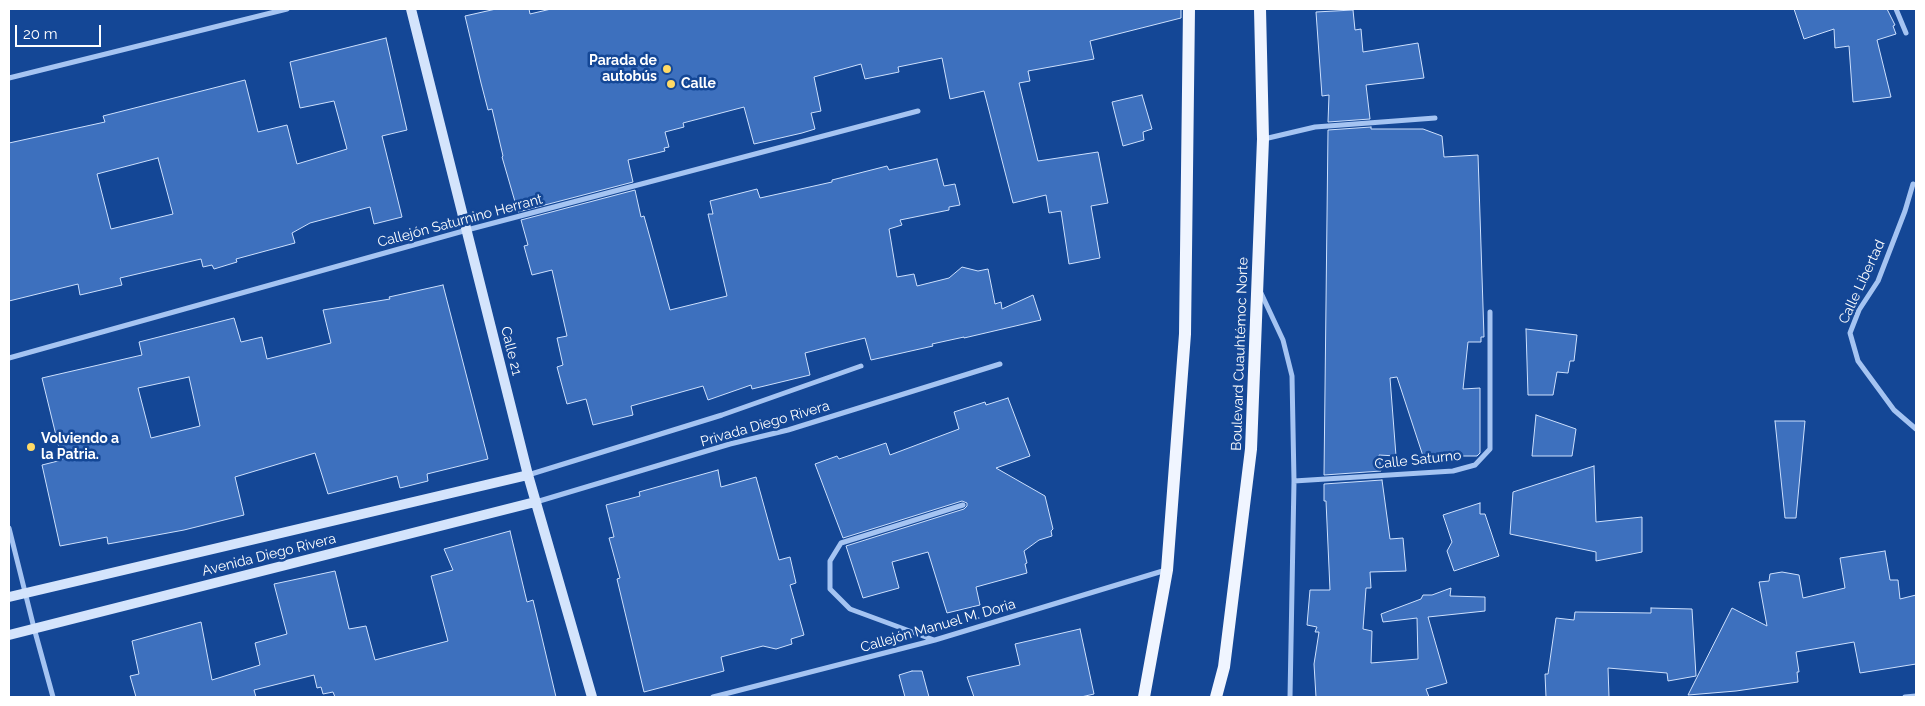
<!DOCTYPE html>
<html>
<head>
<meta charset="utf-8">
<style>
	body { margin:0 }
	#map { position:relative; width:1925px; height:706px; overflow:hidden; background:#144796; font-family:Raleway,sans-serif }
	canvas { display:block }
	.frame { position:absolute; inset:0; border:10px solid #fff; pointer-events:none }
	.scale { position:absolute; left:15px; top:25px; width:86px; height:22px; box-sizing:border-box; border:2px solid #fff; border-top:0; padding-left:6px; font-size:15px; line-height:18px; white-space:nowrap; color:#fff; -webkit-text-stroke:4px #144796; paint-order:stroke }
</style>
</head>
<body>
<div id="map">
<canvas width="1925" height="706"></canvas>
<div class="frame"></div>
<div class="scale">20 m</div>
</div>
<script>
const c = document.querySelector('canvas').getContext('2d');
c.lineJoin = 'round';
function fill(path, color) {
  c.fillStyle = color;
  c.fill(path, 'evenodd');
}
function toPath(rows) {
  const path = new Path2D();
  for (const r of rows) {
    path.moveTo(r[0], r[1]);
    for (let i = 2; i < r.length; i += 2) path.lineTo(r[i], r[i + 1]);
  }
  return path;
}
function strokePath(path, color, width, dash) {
  c.strokeStyle = color;
  c.lineWidth = width;
  c.lineCap = dash ? 'butt' : 'round';
  c.setLineDash(dash || []);
  c.stroke(path);
}
function drawText(font, color, halo, rows, align = 'center') {
  c.font = font + ' Raleway,sans-serif';
  c.lineWidth = 5;
  c.setLineDash([]);
  c.textBaseline = 'middle';
  c.strokeStyle = halo;
  c.fillStyle = color;
  for (const [text, x, y, turn = 0] of rows) {
    c.save();
    c.translate(x, y);
    c.rotate((+turn || 0) * Math.PI / 180);
    c.textAlign = isNaN(turn) ? turn : align;
    if (halo) c.strokeText(text, 0, 0);
    c.fillText(text, 0, 0);
    c.restore();
  }
}
const building = toPath([
	[496,9,529,9,530,14,551,9,1181,9,1181,18,1090,41,1094,59,1028,71,1030,81,1019,83,1038,161,1098,152,1108,203,1091,206,1100,258,1069,264,1061,211,1049,213,1046,195,1013,203,984,91,950,99,942,58,898,67,899,72,865,79,861,64,814,77,821,111,811,113,815,129,802,133,754,144,744,107,683,123,684,127,665,132,669,147,664,148,665,151,628,160,633,182,518,212,502,157,503,156,492,109,488,110,481,83,465,16,496,9],
	[1794,9,1887,9,1895,25,1893,26,1896,34,1877,40,1891,97,1853,102,1849,46,1835,48,1834,29,1804,39,1794,9],
	[1353,10,1355,30,1361,29,1363,52,1418,43,1424,78,1366,85,1370,119,1328,122,1329,95,1322,96,1316,12,1353,10],
	[386,38,407,130,382,136,402,217,374,224,370,207,310,223,292,233,295,243,236,259,237,262,214,269,212,265,203,267,201,259,120,278,122,285,80,295,78,284,9,301,9,143,105,122,103,116,245,80,258,132,287,125,297,164,347,149,334,101,300,108,290,62,386,38],
	[158,158,173,214,111,229,97,174,158,158],
	[1142,95,1152,129,1143,132,1144,140,1123,146,1112,102,1142,95],
	[1371,127,1371,129,1423,129,1442,136,1444,157,1478,155,1484,337,1481,337,1481,342,1468,342,1463,389,1480,388,1480,453,1477,456,1423,456,1397,377,1390,378,1396,456,1379,455,1381,471,1324,475,1328,130,1371,127],
	[937,159,944,186,955,184,960,205,949,207,949,210,900,220,902,225,889,229,897,277,914,274,917,286,949,278,962,267,978,271,988,269,995,304,1001,302,1002,309,1033,295,1041,320,964,338,964,337,932,344,933,346,871,360,865,338,828,347,805,353,810,375,752,389,751,385,708,400,703,386,631,406,633,415,593,425,586,399,567,404,557,367,563,365,557,338,567,336,552,270,532,275,524,246,528,245,521,220,635,190,641,217,644,216,670,310,727,296,708,214,713,214,710,201,757,189,760,198,832,182,832,180,887,166,889,170,937,159],
	[443,285,488,459,427,474,428,481,400,488,397,476,328,494,315,453,235,477,244,515,184,530,108,544,107,537,60,546,42,465,62,460,42,378,142,355,139,342,234,318,241,342,262,337,267,359,331,343,323,310,390,299,389,297,443,285],
	[189,377,200,426,151,438,138,388,189,377],
	[1526,329,1577,335,1574,361,1570,361,1568,373,1557,372,1553,395,1528,395,1526,329],
	[1008,398,1030,456,996,468,1045,496,1053,529,1051,531,1052,536,1039,540,1024,551,1027,563,1025,564,1027,573,976,587,980,605,947,613,928,552,892,562,899,588,863,598,846,546,964,509,967,506,967,503,962,501,843,538,815,464,837,456,839,459,886,443,890,455,959,429,954,412,985,402,986,405,1008,398],
	[1536,415,1576,429,1572,456,1532,456,1536,415],
	[1775,421,1805,421,1796,518,1785,518,1775,421],
	[1594,466,1596,522,1642,517,1642,552,1596,561,1596,552,1510,534,1513,492,1594,466],
	[718,470,721,487,756,477,779,560,790,557,796,583,790,585,804,635,791,639,792,644,776,649,763,646,721,657,724,671,644,692,617,579,620,578,609,538,614,537,606,505,640,496,639,492,718,470],
	[1382,480,1390,539,1403,538,1406,571,1370,572,1371,588,1366,588,1363,629,1372,631,1371,663,1418,659,1417,618,1383,622,1381,614,1421,599,1423,595,1432,595,1451,588,1450,596,1485,597,1485,611,1428,617,1447,683,1426,689,1429,697,1316,697,1314,664,1319,632,1315,632,1317,627,1307,625,1310,590,1330,590,1326,501,1324,501,1324,484,1382,480],
	[1480,503,1480,514,1485,514,1499,556,1454,571,1447,551,1452,542,1443,515,1480,503],
	[510,531,527,602,533,600,556,697,335,697,333,692,323,694,321,687,317,688,314,675,254,690,256,697,136,697,130,676,139,674,132,641,201,622,212,680,260,665,255,643,287,634,274,584,335,571,349,629,366,626,375,660,448,641,431,576,453,570,444,549,510,531],
	[1885,551,1890,580,1898,580,1900,599,1916,595,1916,664,1860,673,1854,642,1796,652,1799,672,1797,672,1798,682,1736,691,1688,695,1732,608,1767,626,1759,582,1769,581,1770,574,1782,572,1799,575,1803,598,1845,588,1840,558,1885,551],
	[1651,608,1692,609,1696,676,1668,681,1667,673,1608,668,1609,697,1546,697,1545,674,1548,674,1556,618,1574,620,1575,612,1651,613,1651,608],
	[1080,629,1094,694,1081,697,974,697,967,677,1020,665,1015,644,1080,629],
	[912,671,922,671,929,697,905,697,899,675,912,671]
]);
const street = toPath([
	[1896,9,1906,33],
	[9,78,287,9],
	[1264,139,1315,127,1435,118],
	[1913,184,1905,211,1878,281,1859,310,1850,333,1858,361,1894,410,1916,429],
	[1261,293,1283,340,1292,376,1294,481,1290,697],
	[9,358,467,230,918,111],
	[528,475,722,415,861,366],
	[1294,481,1453,471,1475,465,1490,449,1490,312],
	[536,502,730,444,788,430,1000,364],
	[9,528,34,628,53,697],
	[934,640,850,609,830,589,830,561,841,543,963,505],
	[713,697,935,640,1166,570],
	[1905,697,1916,696]
]);
const secondary = toPath([
	[411,9,528,475,592,697],
	[9,597,528,475],
	[9,635,535,502]
]);
const primary = toPath([
	[1144,697,1167,570,1185,334,1189,9],
	[1216,697,1224,667,1251,449,1263,139,1260,9]
]);
const markers = [
	[667,69,5,"#ffda66"],
	[671,84,5,"#ffda66"],
	[31,447,5,"#ffda66"]
];
const poiNames = [
	["Parada de",657,61,"right"],
	["autobús",657,77,"right"],
	["Calle",681,84],
	["Volviendo a",41,439],
	["la Patria.",41,455]
];
const streetNames = [
	["Callejón Saturnino Herrant",460,221,-15],
	["Calle Libertad",1862,282,-65],
	["Calle 21",511,351,76],
	["Boulevard Cuauhtémoc Norte",1240,354,-88],
	["Privada Diego Rivera",765,424,-16],
	["Calle Saturno",1418,460,-6],
	["Avenida Diego Rivera",269,555,-14],
	["Callejón Manuel M. Doria",938,626,-16]
];
fill(building, '#3d70be');
strokePath(building, '#cde0fd', 1);
strokePath(street, '#a5c4f2', 5);
strokePath(secondary, '#d4e4fc', 10);
strokePath(primary, '#f0f5ff', 12);
for (const [x, y, r, color] of markers) {
  const dot = new Path2D();
  dot.arc(x, y, r, 0, 2 * Math.PI);
  c.fillStyle = color;
  c.fill(dot);
  strokePath(dot, '#144796', 2);
}
drawText('bold 14px', '#fff', '#144796', poiNames, 'left');
drawText('14px', '#fff', '#144796', streetNames);
</script>
</body>
</html>
